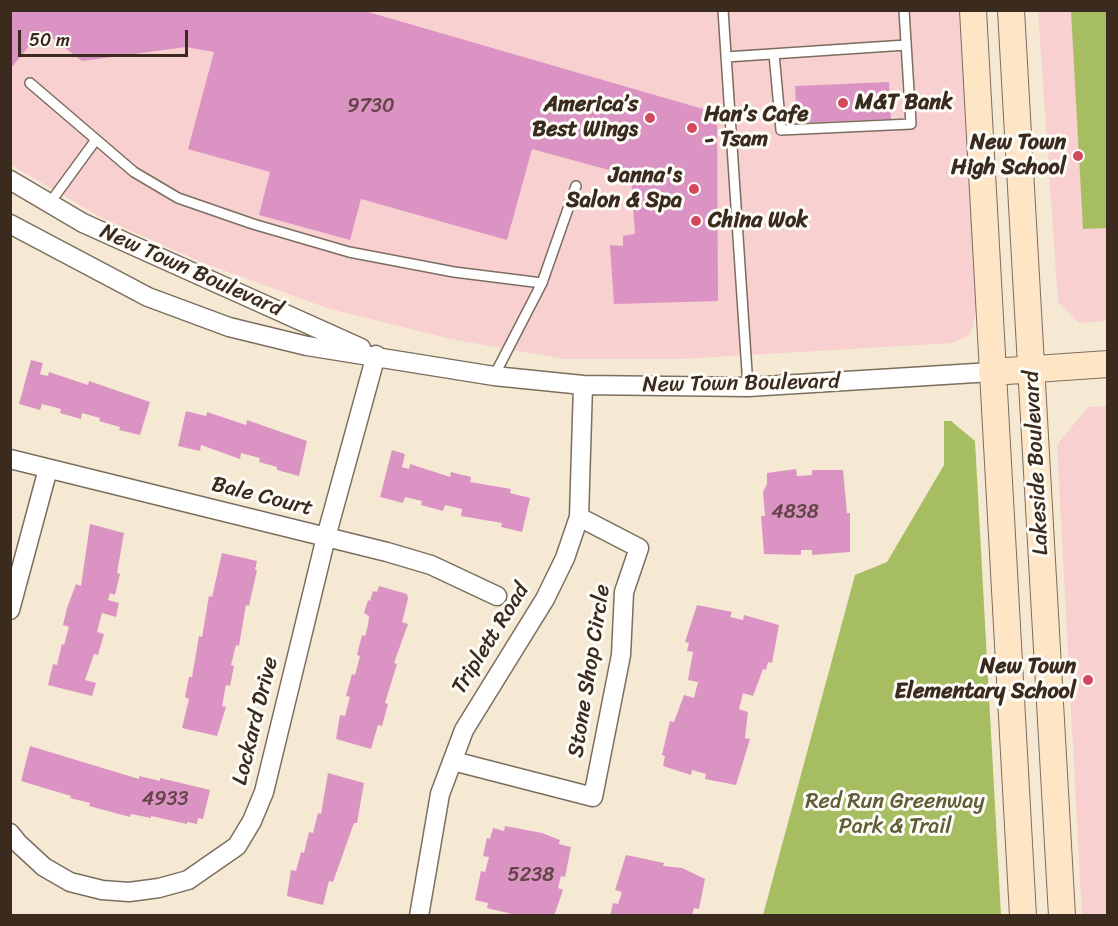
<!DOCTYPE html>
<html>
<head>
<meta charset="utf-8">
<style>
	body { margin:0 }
	#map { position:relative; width:1118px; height:926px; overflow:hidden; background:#f5e9d4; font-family:Sriracha,sans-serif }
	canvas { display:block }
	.frame { position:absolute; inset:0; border:12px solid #3b2a1e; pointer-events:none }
	.scale { position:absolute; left:18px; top:30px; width:170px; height:27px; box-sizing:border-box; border:3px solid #3b2a1e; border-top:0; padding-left:8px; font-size:18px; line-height:21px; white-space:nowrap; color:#3b2a1e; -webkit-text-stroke:4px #fdfcf7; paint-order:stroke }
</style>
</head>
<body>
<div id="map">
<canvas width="1118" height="926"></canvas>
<div class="frame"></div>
<div class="scale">50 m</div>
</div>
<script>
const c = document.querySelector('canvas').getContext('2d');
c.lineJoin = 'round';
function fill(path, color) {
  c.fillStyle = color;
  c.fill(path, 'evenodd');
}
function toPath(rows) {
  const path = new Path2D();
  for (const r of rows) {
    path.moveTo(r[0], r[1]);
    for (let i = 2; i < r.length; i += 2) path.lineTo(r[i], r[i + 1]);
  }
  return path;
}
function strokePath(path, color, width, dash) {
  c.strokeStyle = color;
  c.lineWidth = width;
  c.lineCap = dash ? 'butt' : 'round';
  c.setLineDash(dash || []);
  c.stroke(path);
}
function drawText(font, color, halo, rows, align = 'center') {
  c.font = font + ' Sriracha,sans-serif';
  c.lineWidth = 6;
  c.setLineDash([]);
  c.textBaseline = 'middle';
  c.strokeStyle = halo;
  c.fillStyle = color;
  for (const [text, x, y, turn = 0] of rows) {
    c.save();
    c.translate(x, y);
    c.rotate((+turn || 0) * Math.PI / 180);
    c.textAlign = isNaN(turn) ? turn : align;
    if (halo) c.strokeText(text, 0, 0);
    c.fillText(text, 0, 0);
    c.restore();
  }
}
const built = toPath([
	[11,11,960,11,976,310,973,327,969,335,953,343,680,359,563,359,451,339,330,309,206,264,104,219,11,165],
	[1038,11,1107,11,1107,321,1079,323,1058,302],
	[1107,406,1107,915,1082,916,1057,445,1088,407]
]);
const green = toPath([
	[1071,11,1107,11,1107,228,1083,229],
	[944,421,951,421,975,441,1001,915,763,915,855,575,887,562,944,465]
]);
const building = toPath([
	[10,10,361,10,717,113,718,301,614,304,610,245,623,246,623,236,635,234,631,176,532,149,507,240,361,199,350,240,259,215,270,172,188,149,214,52,186,47,82,61,54,39,35,39,10,69],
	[889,82,891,119,797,123,795,86],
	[31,360,43,363,40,374,48,376,49,372,88,385,89,381,150,402,140,435,119,430,120,427,99,421,100,418,82,413,81,419,60,413,61,409,42,404,40,410,19,404],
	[186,411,206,416,207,412,246,425,247,420,307,441,299,476,277,470,277,467,259,462,260,458,241,453,240,459,201,445,200,451,178,446],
	[392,450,405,454,402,467,409,469,410,464,450,477,451,472,471,477,470,482,511,489,510,493,530,498,522,532,501,527,502,523,461,516,462,509,445,505,443,511,421,505,422,501,405,497,403,503,380,497],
	[796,469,797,476,812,475,812,470,843,470,847,513,850,513,850,552,812,555,812,550,801,550,801,555,764,554,761,516,765,516,763,492,767,484,767,473],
	[90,524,124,533,117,573,120,574,115,595,110,593,108,600,119,603,116,617,102,613,97,632,104,634,98,655,94,654,85,680,96,683,92,696,48,685,53,664,57,665,62,644,64,645,69,627,63,625,67,608,76,584,81,586],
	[222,553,257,561,255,570,257,570,249,606,246,605,239,646,236,645,231,665,234,666,230,686,226,685,222,706,226,707,217,736,182,728,189,699,185,697,189,677,192,677,199,636,202,637,209,596,212,597],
	[379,586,407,594,408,599,402,622,408,624,394,663,397,664,385,703,388,704,382,726,378,725,371,749,336,739,340,715,345,716,350,697,346,696,352,674,355,675,360,656,357,655,362,635,365,636,368,625,369,616,364,613,368,600,370,601,373,591,377,592],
	[697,605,732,612,730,617,743,620,744,615,779,625,772,663,768,662,766,670,763,669,753,696,743,693,739,709,748,712,745,738,750,739,736,785,705,779,706,774,692,770,691,775,663,766,665,756,662,755,670,721,674,722,684,695,694,698,698,682,688,680,693,652,687,651,689,643,685,642],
	[30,746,139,779,139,776,160,781,160,778,210,790,203,819,198,818,197,824,187,822,187,824,151,816,151,818,131,814,130,817,89,806,90,803,70,798,71,796,21,781],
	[328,773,364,783,357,823,354,823,333,882,329,881,323,905,287,896,291,870,296,871,301,852,304,853,309,832,313,833,318,813,321,814],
	[505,826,542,833,560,840,559,844,571,847,565,877,561,876,558,888,563,890,554,916,520,916,487,908,488,903,475,900,481,871,485,872,489,857,483,856,487,838,490,839,493,828,504,831],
	[626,855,664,863,663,866,682,868,705,879,699,909,694,908,692,916,610,916,613,903,618,904,622,892,615,890]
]);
const lane = toPath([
	[723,10,748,387],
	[774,54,781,130,911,124,904,10],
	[726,57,906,45],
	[30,83,134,172,178,198,253,224,349,252,454,272,542,283],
	[49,204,95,141],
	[494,376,542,283,576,186]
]);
const street = toPath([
	[10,180,83,223,361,348],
	[10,224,148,297,229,327,307,346,494,376,583,385,748,387,992,372],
	[10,459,387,552,431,565,497,596],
	[10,610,48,469],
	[453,761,593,797,621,655,624,592,639,548,579,517],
	[10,833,18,843,44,867,70,882,102,890,129,892,159,888,188,880,237,846,252,821,264,792,326,537,376,355],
	[419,916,440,794,464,730,545,599,565,558,579,517,583,385]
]);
const secondary = toPath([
	[973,10,1023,916],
	[1011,10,1062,916],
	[992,372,1108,364]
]);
const markers = [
	[843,103,6,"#d1495b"],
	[650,118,6,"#d1495b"],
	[692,128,6,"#d1495b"],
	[1078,156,6,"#d1495b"],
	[694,189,6,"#d1495b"],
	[696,221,6,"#d1495b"],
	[1088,680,6,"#d1495b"]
];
const numberNames = [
	["9730",371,107],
	["4838",795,513],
	["4933",165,800],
	["5238",531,876]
];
const poiNames = [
	["M&T Bank",855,103,"left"],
	["America’s",638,105],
	["Best Wings",638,130],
	["Han’s Cafe",704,115,"left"],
	["- Tsam",704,140,"left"],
	["New Town",1066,143],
	["High School",1066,168],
	["Janna's",682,176],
	["Salon & Spa",682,201],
	["China Wok",708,221,"left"],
	["New Town",1076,667],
	["Elementary School",1076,692]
];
const streetNames = [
	["New Town Boulevard",191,271,24],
	["New Town Boulevard",741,384,-1],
	["Lakeside Boulevard",1037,463,-93],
	["Bale Court",262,497,14],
	["Triplett Road",491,639,-58],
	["Stone Shop Circle",590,671,-81],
	["Lockard Drive",256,721,-76]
];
const parkNames = [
	["Red Run Greenway",895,802],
	["Park & Trail",895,827]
];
fill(built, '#f7d0cf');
fill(green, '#a6bd62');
fill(building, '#db93c3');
strokePath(lane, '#7c6d5e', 12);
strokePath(street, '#7c6d5e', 21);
strokePath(secondary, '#7c6d5e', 28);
strokePath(lane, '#fff', 9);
strokePath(street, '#fff', 18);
strokePath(secondary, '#fee5c5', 26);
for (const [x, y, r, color] of markers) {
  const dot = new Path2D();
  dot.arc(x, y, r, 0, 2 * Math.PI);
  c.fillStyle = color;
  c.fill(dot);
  strokePath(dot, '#fdfcf7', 2);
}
drawText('20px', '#634447', null, numberNames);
drawText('bold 22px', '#3b2a1e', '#fdfcf7', poiNames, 'right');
drawText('22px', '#3b2a1e', '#fdfcf7', streetNames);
drawText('22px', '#605d36', '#fdfcf7', parkNames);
</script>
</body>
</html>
